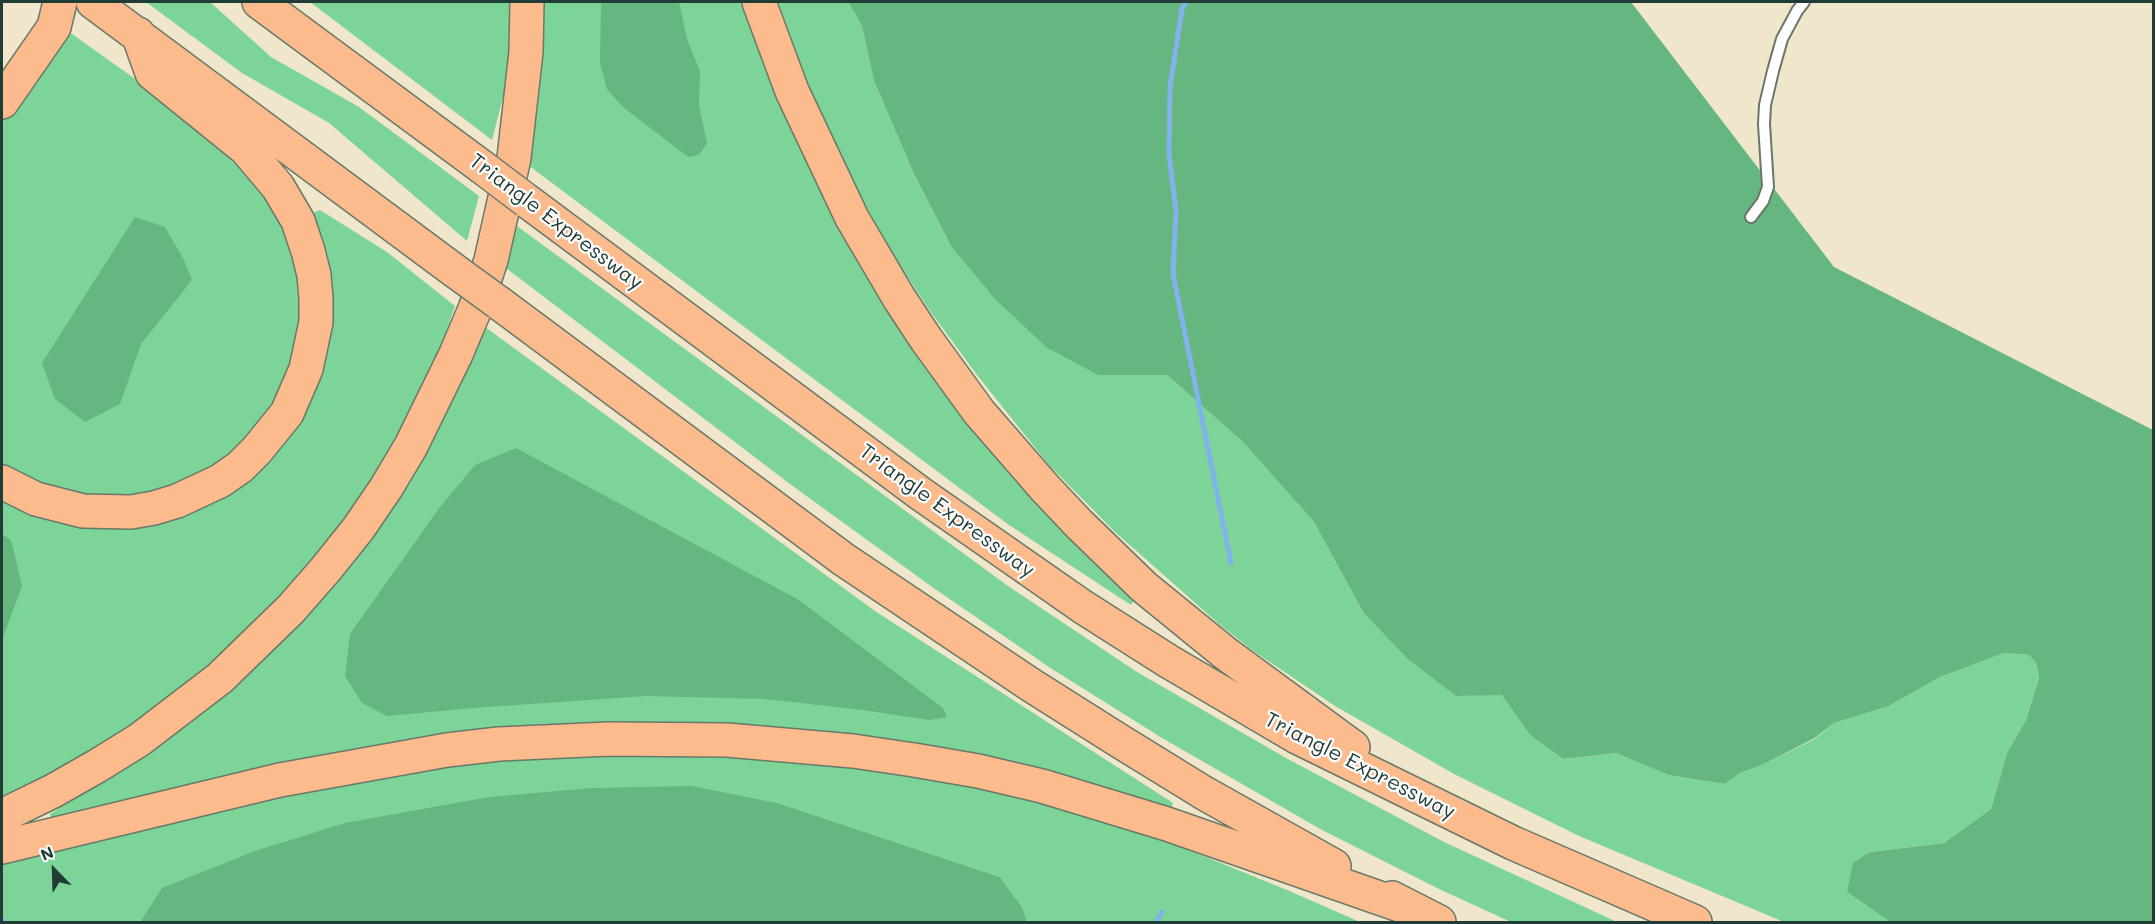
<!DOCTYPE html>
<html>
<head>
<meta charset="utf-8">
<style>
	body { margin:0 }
	#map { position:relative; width:2155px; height:924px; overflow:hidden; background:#f0e6cb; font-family:Mali,sans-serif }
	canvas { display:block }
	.frame { position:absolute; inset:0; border:3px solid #1f3d34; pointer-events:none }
	.north { position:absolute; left:24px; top:840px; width:60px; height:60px; -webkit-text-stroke:4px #fff; paint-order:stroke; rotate:337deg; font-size:16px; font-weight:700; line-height:24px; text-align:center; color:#1f3d34 }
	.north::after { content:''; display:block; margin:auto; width:21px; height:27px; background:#1f3d34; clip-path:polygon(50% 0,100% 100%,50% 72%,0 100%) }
</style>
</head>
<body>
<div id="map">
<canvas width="2155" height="924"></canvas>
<div class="frame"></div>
<div class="north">N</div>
</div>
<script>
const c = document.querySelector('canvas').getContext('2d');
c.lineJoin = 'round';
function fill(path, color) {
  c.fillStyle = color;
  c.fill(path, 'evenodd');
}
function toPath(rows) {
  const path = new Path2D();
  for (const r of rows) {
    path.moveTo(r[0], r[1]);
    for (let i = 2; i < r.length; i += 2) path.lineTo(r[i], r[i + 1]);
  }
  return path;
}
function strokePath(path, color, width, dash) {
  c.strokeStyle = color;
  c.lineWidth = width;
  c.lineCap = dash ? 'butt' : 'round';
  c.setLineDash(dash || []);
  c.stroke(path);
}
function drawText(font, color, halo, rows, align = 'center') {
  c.font = font + ' Mali,sans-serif';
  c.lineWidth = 4.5;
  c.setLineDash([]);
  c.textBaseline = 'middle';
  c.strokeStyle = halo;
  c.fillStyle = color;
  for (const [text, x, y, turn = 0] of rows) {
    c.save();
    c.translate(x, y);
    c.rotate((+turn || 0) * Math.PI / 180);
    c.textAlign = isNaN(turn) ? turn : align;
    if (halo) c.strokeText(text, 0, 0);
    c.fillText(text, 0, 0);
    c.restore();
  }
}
const green = toPath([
	[146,2,210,2,271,57,359,107,479,196,467,241,329,123,242,73],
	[310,2,514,2,512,62,492,140],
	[541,2,749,2,851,239,1138,595,1131,605,1009,525,528,165,540,81],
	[778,2,848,2,862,26,874,81,914,174,951,246,1098,375,1167,375,1243,442,1314,522,1363,612,1456,696,1502,694,1530,735,1563,759,1616,753,1668,775,1725,784,1740,773,1762,765,1813,740,1834,723,1889,706,1940,677,2004,653,2029,655,2036,663,2039,678,2026,720,2007,753,1991,809,1944,843,1870,852,1847,892,1890,922,1784,922,1579,836,1454,774,1335,706,1252,650,1219,624,1115,532,1048,464,977,375,930,311,893,255,855,186,813,98],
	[65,29,211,133,274,201,306,292,289,386,227,465,147,499,62,497,2,469,2,122],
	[320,210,387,252,455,306,436,362,398,442,349,517,283,599,224,655,149,715,67,768,2,800,2,495,157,520,305,405,308,215],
	[517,226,1008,586,1137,672,1286,758,1444,842,1617,922,1511,922,1439,889,1322,830,1162,738,1052,669,935,589,794,487,506,268],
	[485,327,875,611,1173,803,1170,814,698,727,52,823,50,814,150,751,217,700,277,646,331,588,380,526,419,464,454,397],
	[622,750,812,758,1013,793,1117,823,1184,848,1287,890,1360,922,1027,922,1022,907,1000,877,781,804,163,888,140,922,2,922,2,859,269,795,501,756]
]);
const forest = toPath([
	[601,2,679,2,688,42,700,71,699,106,707,143,699,155,688,157,623,107,607,89,600,63],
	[848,2,1631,2,1834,267,2153,430,2153,922,1890,922,1847,892,1853,863,1870,852,1944,843,1991,809,2007,753,2026,720,2039,678,2036,663,2029,655,2004,653,1940,677,1889,706,1834,723,1813,739,1762,765,1740,773,1725,784,1668,775,1616,753,1563,759,1530,735,1502,695,1456,696,1408,659,1363,612,1314,522,1243,442,1167,375,1098,375,1046,347,995,299,951,246,914,174,874,81,862,26],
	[135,217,165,227,184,260,192,280,141,344,120,404,85,422,55,399,42,363],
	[516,448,799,600,943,708,947,717,929,720,863,710,765,699,646,696,473,708,387,716,362,703,345,676,350,634,440,507,475,465],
	[2,534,11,540,22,586,2,640],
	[692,786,781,804,1000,877,1022,907,1027,922,140,922,162,888,255,851,345,823,489,797,592,788]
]);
const stream = toPath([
	[1186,2,1182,9,1170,87,1169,154,1176,211,1173,274,1231,563],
	[2,919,4,922],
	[1156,922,1162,912]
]);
const lane = toPath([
	[1751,217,1763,201,1768,187,1764,124,1765,105,1773,71,1782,39,1797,11,1804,2]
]);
const highway = toPath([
	[93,2,455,271],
	[259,2,482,167],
	[759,2,792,91,852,218,899,298,926,339,979,412,1045,488,1079,524,1144,587,1225,653,1353,747],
	[2,102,54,27,60,2],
	[527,201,921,494,1083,607,1168,661,1297,737,1513,843,1695,922],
	[499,303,843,559,1031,685,1118,740,1204,793,1334,866],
	[2,482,36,499,83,511,131,512,154,508,177,501,220,481,240,467,257,450,287,413,306,369,316,322,316,298,314,275,308,251,298,221,278,187,246,149,152,73,138,34],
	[2,816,53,791,97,766,139,740,220,678,291,609,326,569,358,529,386,488,411,446,456,354,475,309,491,260,514,158,526,52,527,2],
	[2,847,280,780,447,750,499,744,608,739,727,740,853,751,914,760,978,771,1042,786,1167,824,1411,909],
	[1392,898,1439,922]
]);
const highwayBridge = toPath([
	[482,167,527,201],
	[455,271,499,303]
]);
const streetNames = [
	["Triangle Expressway",556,222,37],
	["Triangle Expressway",947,511,36],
	["Triangle Expressway",1360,766,27]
];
fill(green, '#7dd498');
fill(forest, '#66b680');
strokePath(stream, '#81b2ec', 5);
strokePath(lane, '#687869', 14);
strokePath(highway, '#687869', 36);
strokePath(lane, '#fff', 10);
strokePath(highway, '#fbbb8d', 33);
strokePath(highwayBridge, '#687869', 36, []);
strokePath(highwayBridge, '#fbbb8d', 33);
drawText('21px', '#1f3d34', '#fff', streetNames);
</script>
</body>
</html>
